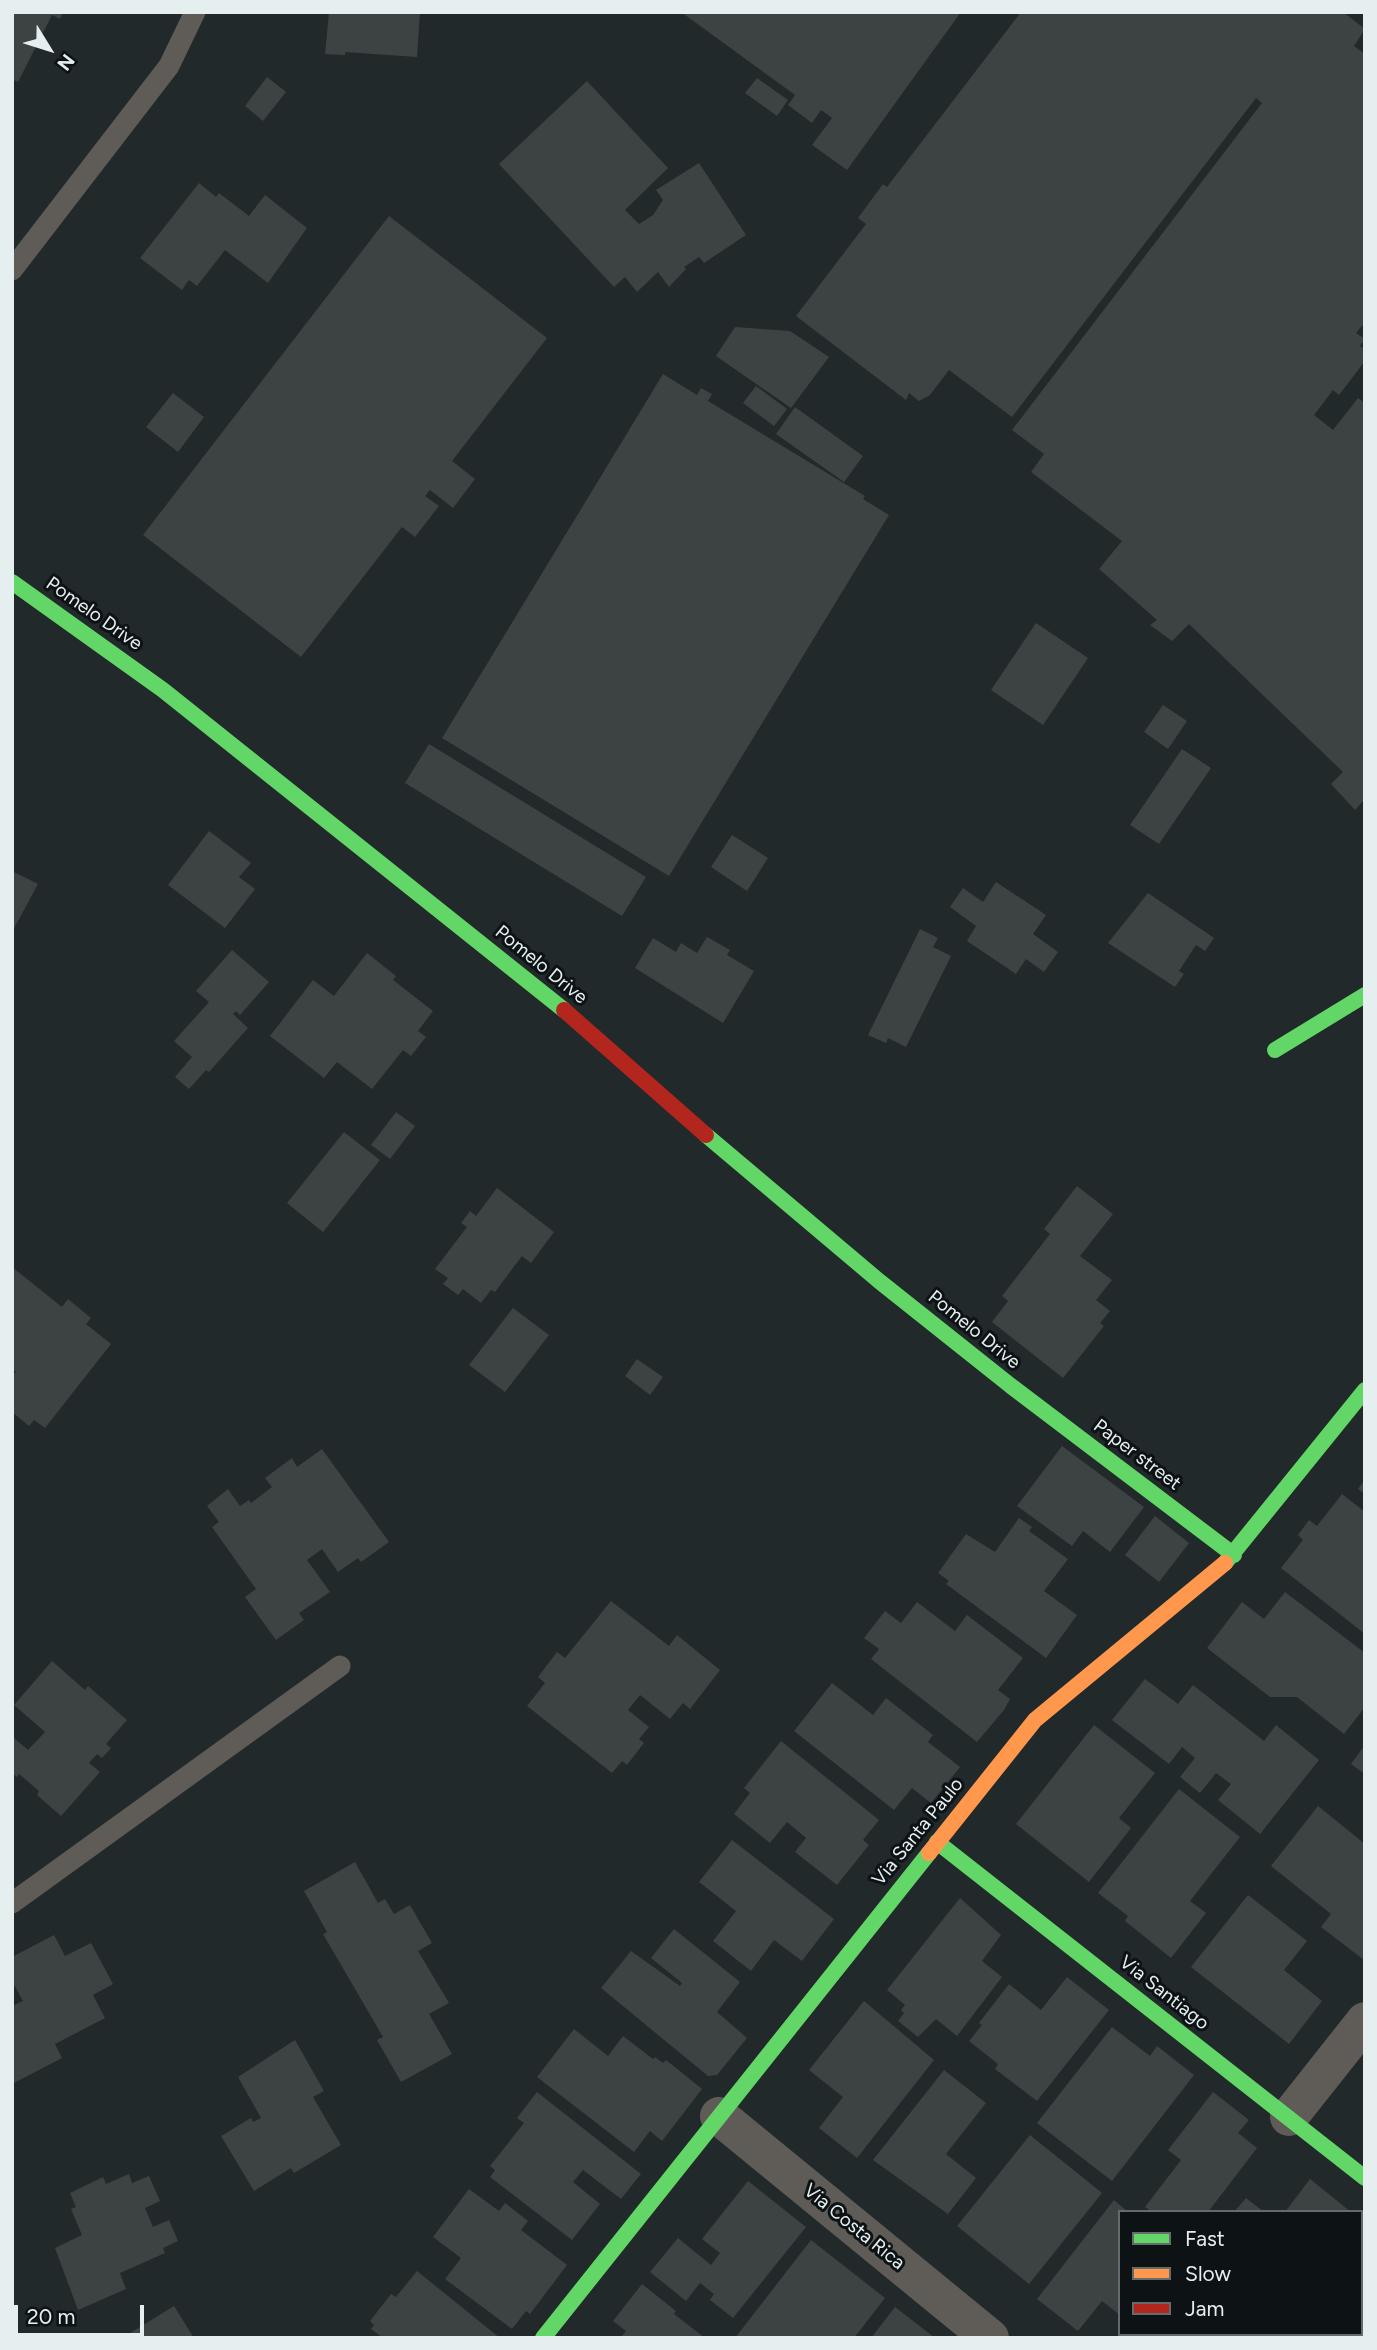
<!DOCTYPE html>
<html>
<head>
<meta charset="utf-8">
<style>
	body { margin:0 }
	#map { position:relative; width:1377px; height:2350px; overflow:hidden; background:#22292a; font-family:Figtree,sans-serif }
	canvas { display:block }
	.frame { position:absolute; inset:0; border:14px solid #e6eff0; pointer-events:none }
	.legend { position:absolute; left:1118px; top:2210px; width:245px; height:126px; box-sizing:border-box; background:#0d1314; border:2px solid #646b6c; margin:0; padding:9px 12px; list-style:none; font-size:21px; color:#e6eff0 }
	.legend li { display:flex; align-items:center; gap:14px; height:35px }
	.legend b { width:35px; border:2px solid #646b6c }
	.north { position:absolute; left:14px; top:14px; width:70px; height:70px; -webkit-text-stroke:5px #0d1314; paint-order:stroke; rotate:128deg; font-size:19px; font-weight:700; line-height:28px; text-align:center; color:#e6eff0 }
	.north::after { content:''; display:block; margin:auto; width:24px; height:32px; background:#e6eff0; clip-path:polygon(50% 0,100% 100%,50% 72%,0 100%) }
	.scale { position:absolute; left:14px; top:2305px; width:130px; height:32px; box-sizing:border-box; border:4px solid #e6eff0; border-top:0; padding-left:9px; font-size:21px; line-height:24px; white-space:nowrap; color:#e6eff0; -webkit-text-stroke:5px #0d1314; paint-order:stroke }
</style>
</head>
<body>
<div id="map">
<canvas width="1377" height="2350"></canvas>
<div class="frame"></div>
<ul class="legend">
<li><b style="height:9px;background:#63d668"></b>Fast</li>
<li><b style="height:9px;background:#ff974d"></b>Slow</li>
<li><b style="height:9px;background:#b3261e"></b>Jam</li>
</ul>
<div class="north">N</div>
<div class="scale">20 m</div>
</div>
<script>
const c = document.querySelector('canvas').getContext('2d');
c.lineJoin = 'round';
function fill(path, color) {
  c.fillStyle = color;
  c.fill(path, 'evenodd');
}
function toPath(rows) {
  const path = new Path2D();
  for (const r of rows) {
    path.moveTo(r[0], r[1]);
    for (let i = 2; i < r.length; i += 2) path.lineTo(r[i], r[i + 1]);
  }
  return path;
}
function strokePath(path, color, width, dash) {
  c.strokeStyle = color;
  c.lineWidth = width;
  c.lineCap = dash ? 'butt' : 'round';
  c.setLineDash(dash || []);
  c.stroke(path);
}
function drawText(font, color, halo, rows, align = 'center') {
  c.font = font + ' Figtree,sans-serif';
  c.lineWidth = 6;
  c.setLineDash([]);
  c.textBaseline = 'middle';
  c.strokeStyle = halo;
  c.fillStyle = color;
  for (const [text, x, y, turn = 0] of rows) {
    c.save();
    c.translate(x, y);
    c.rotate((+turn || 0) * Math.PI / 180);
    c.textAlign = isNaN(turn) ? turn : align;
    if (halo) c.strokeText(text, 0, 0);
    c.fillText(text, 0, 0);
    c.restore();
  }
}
const building = toPath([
	[12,12,63,12,60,19,52,15,18,82,12,79],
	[329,12,420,12,417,57,345,52,345,55,325,54],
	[681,12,961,12,847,170,812,145,832,118,821,110,812,123,788,105,795,95],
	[1021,12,1343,12,1365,29,1354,46,1365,54,1365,322,1356,333,1365,339,1360,346,1365,350,1365,361,1339,395,1333,390,1314,415,1333,430,1358,398,1365,403,1365,799,1355,810,1331,784,1343,772,1189,624,1172,641,1150,625,1157,620,1099,569,1122,541,1031,472,1044,454,1012,430,1262,103,1256,98,1012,417,949,370,930,395,919,401,909,393,906,400,796,316,866,224,858,218,883,184,887,187],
	[267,77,286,92,263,121,245,106],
	[757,78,788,100,777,116,745,93],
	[587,81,668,168,625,210,639,224,653,215,663,200,656,190,699,163,746,235,704,263,699,257,684,267,686,269,669,287,658,272,637,292,625,277,614,287,499,164],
	[199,183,216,197,219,193,249,216,265,195,307,228,268,283,225,250,197,286,189,280,182,290,140,258],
	[389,216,547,338,452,461,475,479,453,508,430,490,425,496,439,506,415,537,402,527,301,657,143,535],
	[735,327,790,331,829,357,791,408,716,356],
	[663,374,697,395,701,388,712,394,708,401,865,496,863,499,889,515,669,876,442,738],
	[756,386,787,409,774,426,743,403],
	[173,393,204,417,178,452,146,427],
	[795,407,863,456,844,482,776,434],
	[1036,623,1088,658,1043,725,991,690],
	[1163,705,1187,721,1168,749,1144,732],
	[429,744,646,877,622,916,405,783],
	[1182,749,1211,768,1159,844,1130,825],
	[209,831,251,863,239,877,255,889,225,928,168,885],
	[732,835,768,858,747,891,711,867],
	[12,871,38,884,12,932],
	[996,882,1046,915,1033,934,1058,952,1044,972,1026,959,1016,974,967,941,976,926,950,907,963,888,983,902],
	[1148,893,1214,938,1205,951,1196,945,1179,971,1184,974,1175,987,1108,943],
	[920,929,938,938,933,947,951,956,906,1047,888,1038,886,1043,868,1035],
	[707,937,730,950,727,955,754,971,723,1023,635,968,653,938,676,952,681,943,697,953],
	[232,950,269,982,240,1015,236,1011,233,1014,248,1028,209,1072,206,1070,189,1089,175,1077,192,1057,174,1041,209,1002,196,991],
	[367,953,396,976,393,980,433,1011,418,1031,426,1037,411,1056,403,1050,372,1089,337,1062,324,1078,270,1036,313,980,334,996],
	[396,1112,415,1126,390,1159,371,1145],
	[344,1132,380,1160,323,1232,287,1203],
	[1077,1186,1113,1214,1080,1256,1112,1280,1096,1300,1110,1311,1100,1323,1104,1326,1063,1378,992,1322,1008,1301,1002,1296,1050,1234,1044,1229],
	[497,1188,554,1232,531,1263,522,1256,495,1292,491,1290,481,1303,463,1289,458,1295,443,1284,448,1278,435,1269,467,1227,461,1223,470,1211,476,1216],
	[12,1267,62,1307,68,1299,91,1318,86,1324,111,1344,45,1428,34,1420,29,1426,12,1412,12,1376,16,1372,12,1369],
	[513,1308,549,1335,505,1392,469,1365],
	[637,1359,663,1377,650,1395,625,1376],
	[1062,1446,1144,1507,1110,1552,1083,1531,1072,1546,1017,1506],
	[322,1449,389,1542,361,1562,358,1558,338,1572,322,1549,307,1560,330,1592,299,1613,304,1620,276,1640,245,1597,256,1589,212,1527,219,1522,207,1506,228,1489,240,1506,249,1500,251,1503,272,1487,265,1478,292,1458,297,1467],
	[1365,1479,1365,1494,1358,1489],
	[1342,1494,1365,1512,1365,1634,1281,1568,1303,1540,1298,1535,1309,1520,1317,1526],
	[1155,1516,1189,1543,1159,1582,1125,1555],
	[1019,1518,1032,1527,1029,1531,1068,1559,1044,1591,1077,1615,1046,1658,946,1584,949,1581,938,1573,966,1534,995,1552],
	[1285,1592,1365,1653,1365,1707,1344,1734,1297,1697,1270,1697,1207,1648,1242,1602,1264,1619],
	[611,1601,669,1646,677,1635,720,1670,690,1709,683,1703,670,1719,640,1695,628,1710,649,1727,639,1739,644,1743,627,1765,622,1761,612,1773,527,1706,545,1683,538,1677,557,1652,565,1658],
	[917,1602,955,1631,967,1615,1023,1658,998,1690,1010,1699,1004,1710,977,1742,871,1659,879,1649,864,1638,885,1611,901,1623],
	[52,1661,85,1690,88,1686,127,1720,106,1744,111,1748,102,1758,97,1754,89,1763,100,1772,61,1816,37,1795,39,1791,19,1774,17,1777,12,1773,12,1740,14,1738,28,1750,45,1732,14,1705],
	[1145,1679,1178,1704,1193,1685,1264,1741,1276,1725,1319,1760,1260,1834,1218,1800,1231,1784,1216,1773,1200,1793,1180,1777,1195,1758,1182,1747,1169,1764,1112,1720],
	[832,1683,873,1715,886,1698,933,1735,928,1742,960,1767,931,1803,912,1788,894,1810,794,1731],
	[1094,1725,1155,1773,1119,1818,1131,1828,1089,1882,1016,1824],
	[781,1741,879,1820,863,1840,869,1845,837,1885,795,1852,806,1838,787,1822,770,1843,734,1814,750,1793,744,1788],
	[1365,1745,1365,1774,1351,1764],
	[1179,1789,1240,1837,1190,1901,1206,1913,1171,1958,1125,1921,1128,1916,1098,1893],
	[1318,1806,1365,1844,1364,1960,1321,1927,1331,1914,1271,1866],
	[732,1840,834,1919,802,1961,774,1940,751,1971,713,1941,736,1911,699,1882],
	[355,1862,378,1903,385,1899,394,1914,410,1905,432,1943,418,1951,449,2003,429,2014,452,2054,401,2082,377,2040,383,2037,323,1934,327,1932,304,1891],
	[1248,1895,1307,1941,1284,1970,1322,2001,1289,2044,1191,1967],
	[960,1898,1001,1935,982,1961,1002,1977,957,2036,936,2019,918,2037,898,2021,904,2013,901,2010,905,2005,887,1990],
	[674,1929,740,1982,717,2012,747,2038,717,2075,708,2076,601,1988,631,1951,680,1986,682,1983,651,1958],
	[54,1935,65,1956,91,1943,113,1984,93,1995,105,2018,55,2044,62,2058,12,2084,12,2006,23,2001,12,1981,12,1957],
	[1067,1977,1109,2010,1037,2101,995,2069,998,2064,969,2041,982,2025,979,2023,1009,1984,1041,2010],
	[864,2001,934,2060,857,2158,819,2128,843,2097,809,2070],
	[1112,2027,1150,2056,1157,2046,1194,2075,1112,2181,1037,2123],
	[574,2029,608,2056,623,2036,653,2059,655,2057,663,2063,666,2060,702,2089,662,2141,650,2131,634,2152,537,2077],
	[295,2040,324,2091,313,2097,341,2145,294,2173,291,2168,254,2191,221,2136,251,2118,253,2122,261,2118,238,2077],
	[944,2070,986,2103,946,2154,976,2178,948,2214,873,2160],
	[537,2092,641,2174,621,2199,583,2170,573,2182,600,2204,572,2240,490,2177,495,2170,490,2166,524,2123,517,2118],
	[1213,2092,1249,2120,1238,2133,1257,2148,1208,2212,1152,2212,1145,2207,1181,2160,1168,2150],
	[1030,2135,1102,2193,1029,2284,957,2226],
	[129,2174,132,2183,149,2176,160,2201,145,2208,153,2227,169,2220,178,2241,163,2248,165,2253,120,2273,126,2289,78,2310,55,2248,82,2235,71,2209,76,2207,70,2193,103,2177,106,2184],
	[1310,2179,1351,2212,1285,2212],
	[748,2181,806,2227,733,2318,710,2300,714,2294,700,2283,686,2301,650,2272,678,2238,711,2265,720,2253,702,2239],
	[469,2189,499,2211,505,2203,528,2221,521,2230,567,2265,530,2314,526,2311,512,2329,445,2279,461,2258,433,2237],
	[1246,2198,1264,2212,1234,2212],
	[1114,2200,1128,2212,1120,2212,1120,2315,1102,2301,1078,2331,1037,2299],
	[811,2240,885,2298,854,2338,735,2338],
	[1361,2243,1365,2245,1365,2338,1329,2338,1331,2334,1361,2334],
	[417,2271,500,2338,383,2338,371,2329,374,2325,370,2321,391,2294,396,2297],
	[642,2284,676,2311,674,2314,705,2338,620,2338,626,2331,613,2321],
	[174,2306,194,2338,122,2338],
	[895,2307,935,2338,871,2338],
	[1146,2334,1237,2334,1235,2338,1144,2338]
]);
const lane = toPath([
	[12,270,169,66,195,12],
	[12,1903,340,1666]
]);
const street = toPath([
	[719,2116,990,2338],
	[1289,2117,1365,2021]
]);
const fast = toPath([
	[12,582,163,690,564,1010],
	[1275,1050,1365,995],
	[706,1135,879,1281,1011,1386,1234,1555],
	[1225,1563,1365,1390],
	[937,1842,1365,2178],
	[543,2338,929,1853]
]);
const slow = toPath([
	[929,1853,1035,1720,1225,1563]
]);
const jam = toPath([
	[564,1010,706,1135]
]);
const streetNames = [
	["Pomelo Drive",94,614,35],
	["Pomelo Drive",541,965,39],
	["Pomelo Drive",974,1330,39],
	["Paper street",1137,1455,37],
	["Via Santa Paulo",918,1832,-51],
	["Via Santiago",1164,1993,38],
	["Via Costa Rica",854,2227,39]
];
fill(building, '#3d4343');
strokePath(lane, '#5f5b57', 21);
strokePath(street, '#5f5b57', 38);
strokePath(fast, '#63d668', 16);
strokePath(slow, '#ff974d', 16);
strokePath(jam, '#b3261e', 16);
drawText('19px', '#e6eff0', '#0d1314', streetNames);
</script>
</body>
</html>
